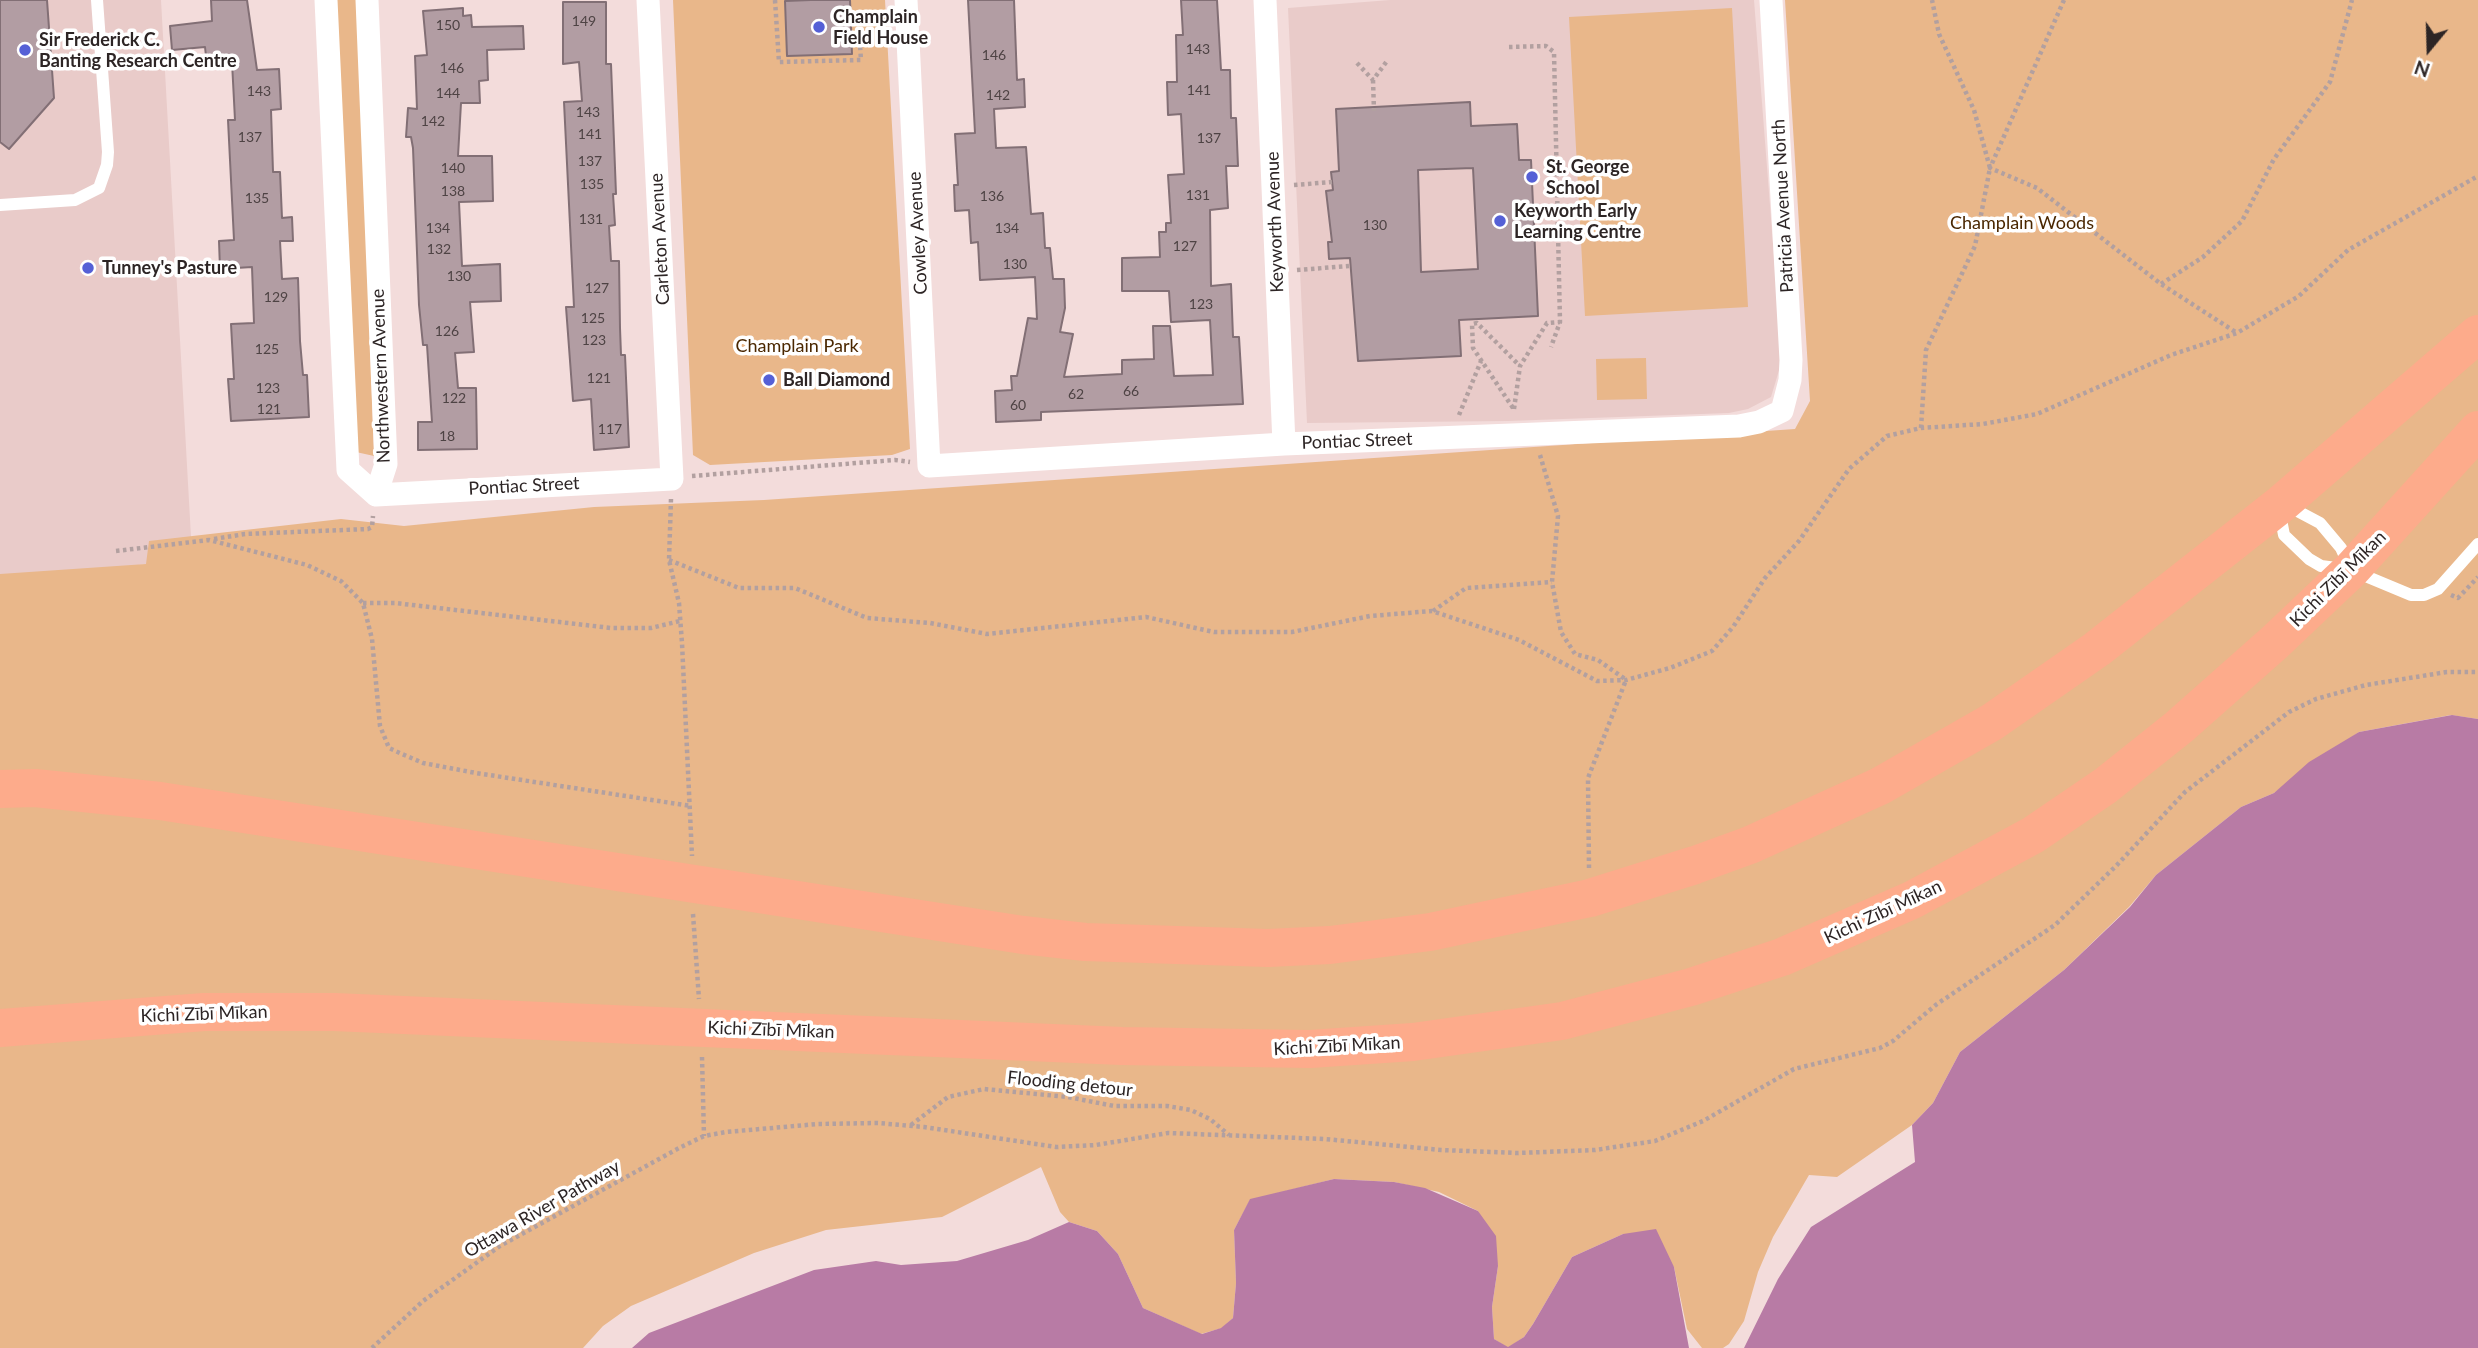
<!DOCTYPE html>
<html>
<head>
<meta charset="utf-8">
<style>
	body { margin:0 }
	#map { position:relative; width:2478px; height:1348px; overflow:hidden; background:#f3dcdb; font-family:Lato,sans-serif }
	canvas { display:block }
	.north { position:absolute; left:2394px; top:14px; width:70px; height:70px; -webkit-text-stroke:5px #fff; paint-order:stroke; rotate:199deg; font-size:19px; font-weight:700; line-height:28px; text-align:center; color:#2d2525 }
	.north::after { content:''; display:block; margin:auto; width:24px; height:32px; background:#2d2525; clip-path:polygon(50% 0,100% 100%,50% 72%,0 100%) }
</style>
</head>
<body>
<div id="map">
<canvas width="2478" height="1348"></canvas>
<div class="north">N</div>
</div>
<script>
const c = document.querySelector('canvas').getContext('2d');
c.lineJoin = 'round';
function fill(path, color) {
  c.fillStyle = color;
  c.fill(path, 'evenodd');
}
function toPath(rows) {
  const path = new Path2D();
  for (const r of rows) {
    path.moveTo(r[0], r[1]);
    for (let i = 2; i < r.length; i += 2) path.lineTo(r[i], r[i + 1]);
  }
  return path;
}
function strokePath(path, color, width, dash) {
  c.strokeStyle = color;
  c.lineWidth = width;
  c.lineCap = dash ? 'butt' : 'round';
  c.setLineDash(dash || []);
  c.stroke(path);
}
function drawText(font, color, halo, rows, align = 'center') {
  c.font = font + ' Lato,sans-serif';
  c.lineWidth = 7;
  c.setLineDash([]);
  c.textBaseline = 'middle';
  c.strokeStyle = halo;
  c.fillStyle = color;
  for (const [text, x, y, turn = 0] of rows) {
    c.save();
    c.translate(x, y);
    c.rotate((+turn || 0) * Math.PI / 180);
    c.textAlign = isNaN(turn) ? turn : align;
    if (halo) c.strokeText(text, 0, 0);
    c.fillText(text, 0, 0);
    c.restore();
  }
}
const built = toPath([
	[0,0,161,0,191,537,149,542,151,563,0,589],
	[1390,0,1754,0,1781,347,1780,367,1771,397,1748,409,1729,413,1508,421,1307,423,1288,8]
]);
const green = toPath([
	[333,0,358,0,374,456,356,452],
	[673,0,885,0,910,449,892,455,710,465,693,455],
	[1785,0,2478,0,2478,719,2451,715,2359,732,2274,793,2241,807,2156,875,2129,907,2064,970,1960,1052,1933,1103,1912,1125,1837,1177,1809,1175,1773,1237,1758,1272,1744,1321,1729,1344,1723,1348,1702,1348,1687,1329,1674,1267,1623,1234,1572,1257,1533,1324,1524,1337,1508,1348,1494,1339,1492,1307,1498,1266,1478,1211,1439,1192,1394,1182,1334,1179,1250,1200,1234,1230,1236,1283,1233,1318,1222,1328,1201,1334,1143,1308,1118,1254,1097,1231,1069,1222,1060,1212,1041,1167,942,1217,826,1230,754,1253,631,1306,603,1326,583,1348,0,1348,0,574,146,564,149,541,341,519,404,526,594,507,764,500,1795,429,1810,401],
	[1732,8,1748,307,1585,316,1569,17],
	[1646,358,1647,399,1597,400,1596,359]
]);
const water = toPath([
	[2452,715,2478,719,2478,1348,1744,1348,1778,1279,1811,1227,1915,1162,1912,1125,1933,1103,1960,1052,2064,970,2130,907,2156,875,2241,807,2274,793,2309,762,2359,732],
	[1334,1179,1394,1182,1425,1188,1478,1211,1496,1236,1498,1266,1492,1307,1494,1339,1508,1347,1524,1337,1533,1324,1572,1257,1623,1234,1656,1229,1674,1267,1689,1348,632,1348,649,1333,814,1270,876,1261,901,1265,957,1261,1028,1240,1069,1222,1097,1231,1118,1254,1143,1308,1202,1334,1221,1328,1233,1318,1236,1283,1234,1230,1250,1199]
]);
const building = toPath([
	[0,0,47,0,54,98,9,149,0,142,0,0],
	[211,0,247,0,257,70,279,69,281,109,271,110,273,172,280,172,282,218,292,217,293,241,280,241,282,279,298,278,300,341,303,375,307,375,309,417,231,421,228,379,234,379,231,324,254,323,252,267,220,269,219,241,234,240,228,120,235,120,232,62,207,65,205,47,172,50,170,26,212,21,211,0],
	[811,0,850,0,852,54,787,56,785,1,811,0],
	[968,0,1014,0,1017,80,1024,79,1025,107,994,109,996,148,1026,147,1031,214,1043,213,1045,248,1050,248,1053,279,1064,279,1065,308,1060,332,1073,334,1064,377,1122,374,1122,360,1154,359,1153,326,1170,326,1174,376,1213,375,1210,320,1171,322,1169,291,1122,291,1122,258,1160,257,1159,232,1166,232,1166,223,1171,223,1168,175,1184,174,1181,114,1168,115,1167,82,1177,82,1176,35,1183,35,1181,0,1217,0,1221,70,1230,70,1231,118,1236,118,1238,166,1226,166,1228,208,1210,210,1211,286,1231,284,1233,337,1239,337,1243,404,1041,412,1041,420,996,422,995,391,1012,390,1011,376,1017,376,1028,318,1037,319,1035,277,980,280,978,242,971,243,969,210,955,211,954,185,958,185,955,134,975,133,968,0],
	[563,2,606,2,606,64,611,64,616,194,613,194,615,225,609,226,611,261,619,261,620,328,621,355,625,355,629,447,594,450,591,399,573,401,566,307,574,307,564,102,582,101,579,62,563,64,563,2],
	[463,8,463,16,471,15,472,27,523,26,524,49,487,50,488,80,479,81,480,103,461,103,458,156,492,156,493,201,459,202,462,266,500,264,501,301,470,302,474,352,455,353,458,388,476,388,477,449,418,450,418,422,432,422,427,345,423,345,419,305,413,148,411,137,406,137,408,108,417,109,415,56,427,55,423,11,463,8],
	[1470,102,1471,126,1517,124,1519,160,1531,160,1538,316,1459,320,1461,356,1358,361,1350,258,1329,259,1328,242,1332,242,1326,191,1333,190,1331,172,1339,171,1336,109,1470,102],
	[1473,168,1478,269,1421,272,1418,170,1473,168]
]);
const path = toPath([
	[775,0,779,62,861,60,859,31,889,29],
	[2064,0,1990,168,2037,188,2161,284,2237,333],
	[1509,47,1546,46,1554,52,1560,322,1551,347],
	[1357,63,1373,80,1387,61],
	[1373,80,1374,111],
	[1294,185,1332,182],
	[1297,270,1349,266],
	[2161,284,2203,257,2242,221,2274,159,2330,82,2352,0],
	[1513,408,1473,348,1472,324,1477,323,1520,366],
	[1514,409,1520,366,1547,323,1560,322],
	[1459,415,1481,361],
	[1921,428,1926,350,1975,246,1990,168,1974,110,1939,34,1932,0],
	[1540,455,1558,516,1552,582,1561,632,1575,654,1598,660,1625,679],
	[692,476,895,460,910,462],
	[671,499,669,560,679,603,682,643,692,856],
	[214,539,245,534,368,529,372,527,373,516],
	[116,551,209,540,307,565,341,581,363,603,372,639,380,726,389,748,402,754,423,763,476,773,691,806],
	[669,560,739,588,795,588,867,618,930,623,987,634,1146,617,1214,632,1292,632,1370,616,1432,611,1519,640,1597,681,1626,680,1670,668,1712,651,1733,627,1765,578,1799,541,1849,469,1887,436,1921,428,1983,424,2037,414,2171,355,2237,333,2299,296,2348,250,2478,176],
	[2451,595,2458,598,2478,577],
	[363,603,395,603,611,628,651,628,680,621],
	[1433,611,1466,588,1552,582],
	[1589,868,1588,778,1626,680],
	[693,914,699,999],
	[702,1057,704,1136],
	[911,1125,948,1097,984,1089,1068,1097,1114,1106,1167,1106,1191,1110,1210,1119,1229,1135],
	[372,1348,423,1301,500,1246,681,1147,704,1136,726,1132,818,1124,878,1123,924,1127,1056,1147,1096,1145,1168,1133,1325,1139,1441,1150,1518,1153,1595,1150,1655,1141,1703,1121,1794,1069,1880,1048,1893,1041,1937,1004,2055,925,2116,866,2185,792,2289,712,2316,699,2366,685,2447,672,2478,672]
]);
const lane = toPath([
	[0,205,75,200,99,188,107,165,108,152,97,0],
	[2288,506,2320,523,2341,548,2348,563],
	[2280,514,2284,535,2309,559,2321,566,2351,570,2411,595,2424,595,2438,589,2478,544]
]);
const street = toPath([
	[326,0,348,470,376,495],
	[367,0,386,464,376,495],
	[906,0,929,466,1284,444,1739,426,1759,422,1782,411,1790,380,1791,360,1771,0],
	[1265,0,1284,444],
	[376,495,672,479,648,0]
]);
const highway = toPath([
	[0,789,35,788,160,801,1023,935,1085,942,1268,948,1330,945,1430,932,1590,898,1695,865,1750,845,1880,786,1992,722,2097,649,2281,504,2478,334],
	[0,1028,204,1012,334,1012,1122,1046,1310,1049,1413,1042,1562,1021,1691,987,1782,957,1912,900,2033,835,2105,786,2179,727,2275,642,2351,570,2478,430]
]);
const markers = [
	[819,27,7,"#5560d6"],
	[25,50,7,"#5560d6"],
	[1532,177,7,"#5560d6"],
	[1500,221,7,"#5560d6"],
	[88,268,7,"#5560d6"],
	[769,380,7,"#5560d6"]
];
const numberNames = [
	["149",584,21],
	["150",448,25],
	["143",1198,49],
	["146",994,55],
	["146",452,68],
	["141",1199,90],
	["143",259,91],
	["144",448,93],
	["142",998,95],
	["143",588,112],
	["142",433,121],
	["141",590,134],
	["137",250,137],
	["137",1209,138],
	["137",590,161],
	["140",453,168],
	["135",592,184],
	["138",453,191],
	["131",1198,195],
	["136",992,196],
	["135",257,198],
	["131",591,219],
	["130",1375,225],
	["134",438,228],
	["134",1007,228],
	["127",1185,246],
	["132",439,249],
	["130",1015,264],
	["130",459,276],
	["127",597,288],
	["129",276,297],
	["123",1201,304],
	["125",593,318],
	["126",447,331],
	["123",594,340],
	["125",267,349],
	["121",599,378],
	["123",268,388],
	["66",1131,391],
	["62",1076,394],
	["122",454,398],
	["60",1018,405],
	["121",269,409],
	["117",610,429],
	["18",447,436]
];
const poiNames = [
	["Champlain",833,17],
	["Field House",833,38],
	["Sir Frederick C.",39,40],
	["Banting Research Centre",39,61],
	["St. George",1546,167],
	["School",1546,188],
	["Keyworth Early",1514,211],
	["Learning Centre",1514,232],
	["Tunney's Pasture",102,268],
	["Ball Diamond",783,380]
];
const streetNames = [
	["Patricia Avenue North",1783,206,-93],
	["Keyworth Avenue",1275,222,-92],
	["Cowley Avenue",918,233,-93],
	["Carleton Avenue",660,239,-93],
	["Northwestern Avenue",381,376,-92],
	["Pontiac Street",1357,441,-2],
	["Pontiac Street",524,486,-3],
	["Kichi Zībī Mīkan",2338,579,-45],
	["Kichi Zībī Mīkan",1883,912,-25],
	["Kichi Zībī Mīkan",204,1014,-2],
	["Kichi Zībī Mīkan",771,1030,2],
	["Kichi Zībī Mīkan",1337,1046,-3],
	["Flooding detour",1070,1084,6],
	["Ottawa River Pathway",542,1209,-30]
];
const parkNames = [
	["Champlain Woods",2022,223],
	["Champlain Park",797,346]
];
fill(built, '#e9cbc9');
fill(green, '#e9b78a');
fill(water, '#b87ba5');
fill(building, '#b29da3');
strokePath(building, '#826f75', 2);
strokePath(path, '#b2a0a0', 4.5, [3.5, 3.5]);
strokePath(lane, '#fff', 12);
strokePath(street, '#fff', 23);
strokePath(highway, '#fdab8b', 38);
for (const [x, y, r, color] of markers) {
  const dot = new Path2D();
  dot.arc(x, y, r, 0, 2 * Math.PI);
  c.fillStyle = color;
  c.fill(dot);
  strokePath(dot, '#fff', 2.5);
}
drawText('14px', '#4e4344', null, numberNames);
drawText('bold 18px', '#2d2525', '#fff', poiNames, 'left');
drawText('18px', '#2d2525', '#fff', streetNames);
drawText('18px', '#4a2700', '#fff', parkNames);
</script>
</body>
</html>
